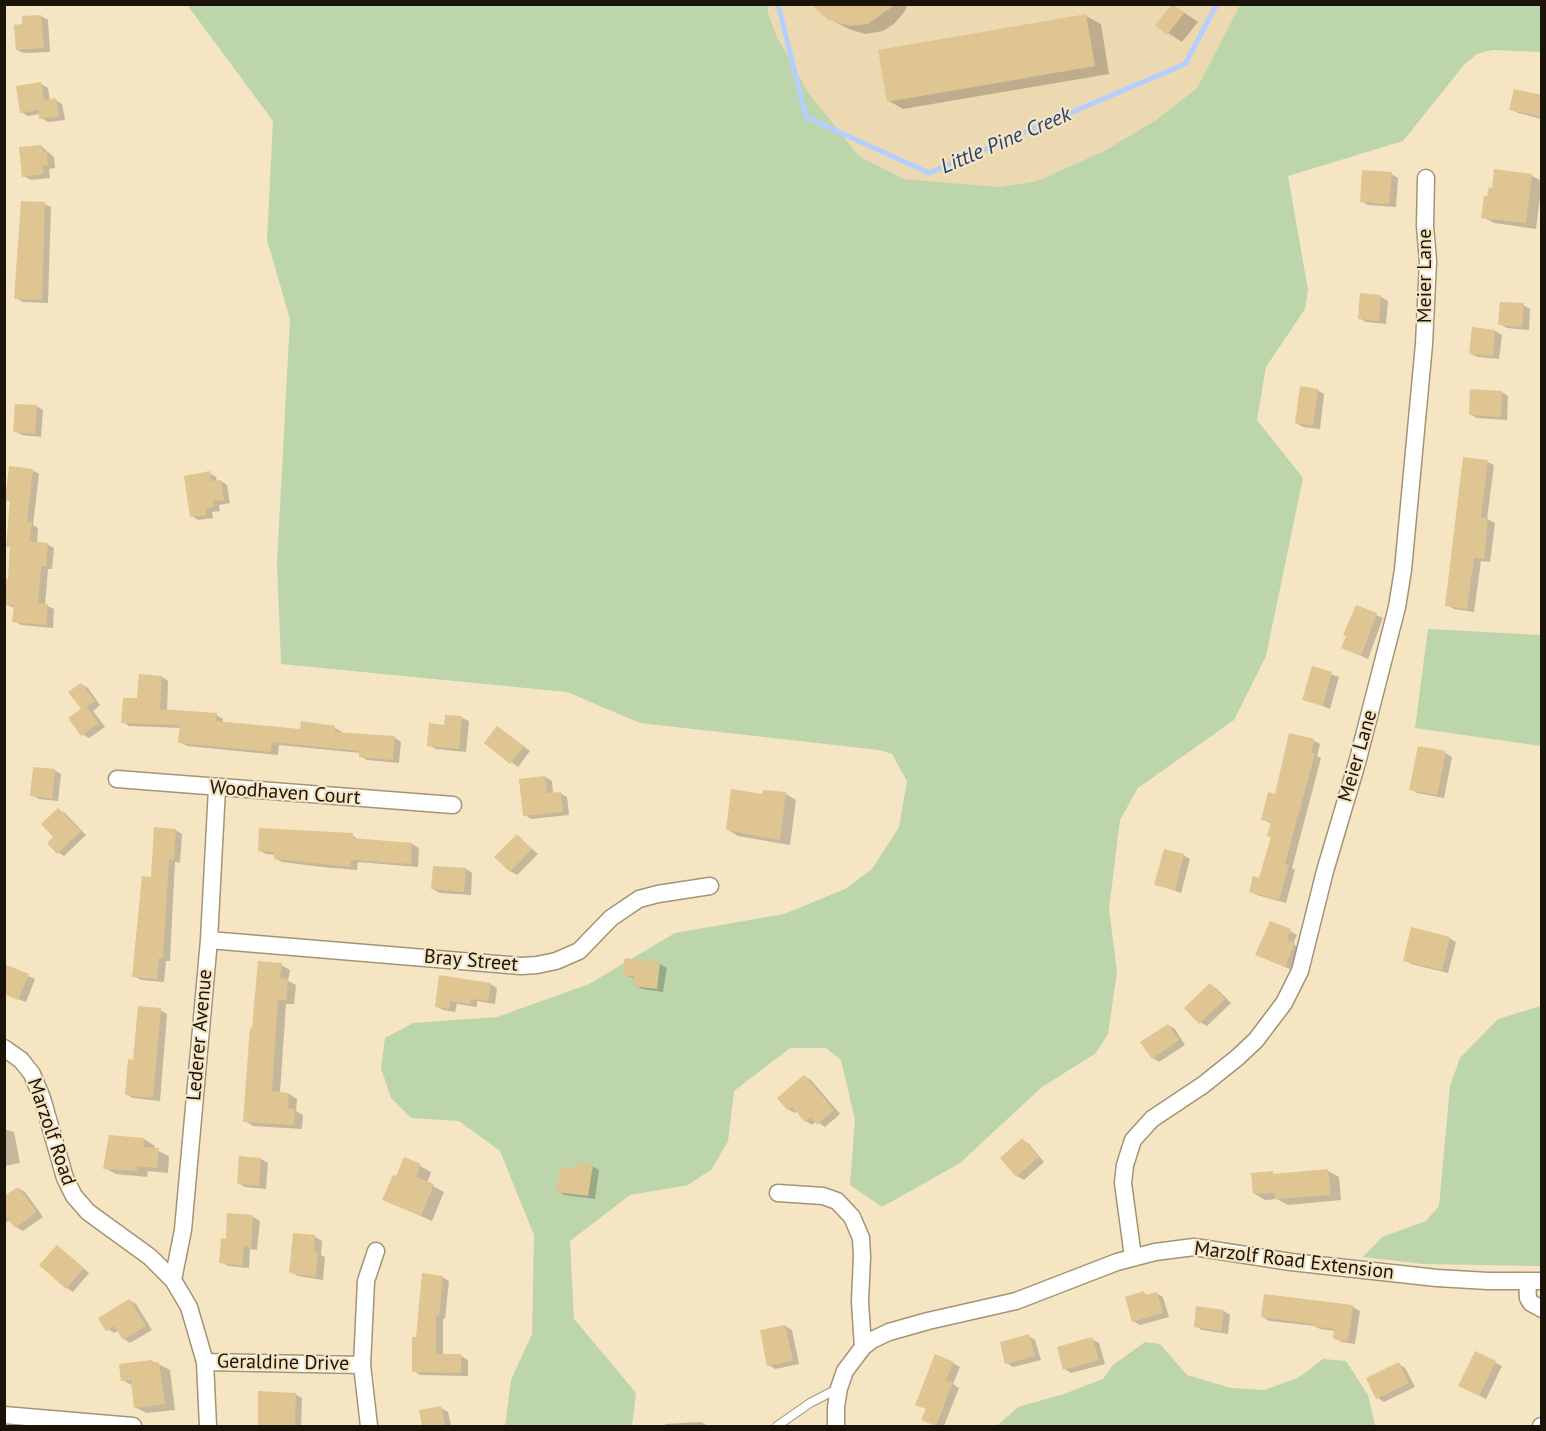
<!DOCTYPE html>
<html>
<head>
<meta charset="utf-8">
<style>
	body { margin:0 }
	#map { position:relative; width:1546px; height:1431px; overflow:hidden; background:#f5e5c3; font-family:"PT Sans",sans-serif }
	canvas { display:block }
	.frame { position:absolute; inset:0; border:6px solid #1a1408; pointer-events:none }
</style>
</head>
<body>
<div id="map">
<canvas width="1546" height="1431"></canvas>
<div class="frame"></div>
</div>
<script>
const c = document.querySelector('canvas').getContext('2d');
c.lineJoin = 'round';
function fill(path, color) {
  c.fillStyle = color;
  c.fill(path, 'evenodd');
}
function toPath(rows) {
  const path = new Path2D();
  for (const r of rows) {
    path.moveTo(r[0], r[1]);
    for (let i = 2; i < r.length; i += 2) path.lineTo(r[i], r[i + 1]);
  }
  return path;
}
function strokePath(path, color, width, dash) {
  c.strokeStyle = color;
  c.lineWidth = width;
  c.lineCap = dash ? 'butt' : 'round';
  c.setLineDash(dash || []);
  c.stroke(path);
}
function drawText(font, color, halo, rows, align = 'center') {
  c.font = font + ' "PT Sans",sans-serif';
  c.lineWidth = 4.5;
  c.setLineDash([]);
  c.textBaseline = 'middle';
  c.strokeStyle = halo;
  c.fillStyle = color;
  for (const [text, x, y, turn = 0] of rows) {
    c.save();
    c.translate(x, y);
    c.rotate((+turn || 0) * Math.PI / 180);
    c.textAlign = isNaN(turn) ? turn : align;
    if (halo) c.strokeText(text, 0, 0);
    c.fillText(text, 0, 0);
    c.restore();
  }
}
const built = toPath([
	[768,5,1240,5,1197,88,1156,120,1104,151,1037,181,999,187,904,179,859,156,808,92,776,35,768,12]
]);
const green = toPath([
	[188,6,768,5,768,12,776,35,808,92,859,156,904,179,999,187,1037,181,1104,151,1156,120,1197,88,1240,5,1541,5,1541,52,1492,50,1477,54,1464,65,1403,141,1288,176,1308,290,1305,309,1266,367,1257,420,1303,478,1266,656,1234,720,1138,788,1120,820,1109,909,1117,972,1108,1034,1096,1053,1042,1087,960,1163,882,1207,850,1185,855,1120,841,1060,826,1048,790,1048,734,1091,728,1141,712,1169,688,1185,630,1195,570,1241,574,1319,636,1393,632,1426,505,1426,511,1380,532,1334,534,1235,500,1151,459,1121,411,1118,391,1098,381,1068,385,1038,413,1023,497,1017,589,984,675,933,784,914,845,889,872,869,899,827,907,781,892,754,879,750,640,723,567,692,281,664,277,563,290,319,267,240,273,121],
	[1428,629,1541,635,1541,746,1415,728],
	[1541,1006,1541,1266,1423,1264,1363,1257,1382,1237,1426,1221,1439,1206,1450,1086,1460,1058,1498,1019],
	[1145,1342,1160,1344,1187,1375,1231,1388,1264,1390,1298,1378,1323,1359,1346,1361,1368,1395,1375,1426,997,1426,1018,1407,1064,1394,1103,1379,1113,1365]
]);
const shadow = toPath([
	[817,4,907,4,905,11,894,24,883,31,865,34,849,29,833,21],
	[1173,5,1198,22,1182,42,1168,33],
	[41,16,48,20,50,52,24,53,17,50,24,25],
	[1086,16,1101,24,1109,74,903,109,889,101],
	[41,84,48,88,50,101,56,100,62,104,65,120,48,122,41,118,40,114,28,116,21,112],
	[1542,97,1542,119,1518,113,1511,109],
	[41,146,54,157,55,168,49,169,50,178,31,180,24,176],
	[1391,174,1398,178,1396,207,1368,205,1361,201],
	[1532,176,1542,181,1536,229,1494,223,1483,217,1493,189],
	[44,204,51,207,48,303,23,302,16,298],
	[1361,295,1381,297,1388,301,1386,324,1366,322,1359,318],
	[1523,305,1530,309,1529,330,1507,328,1500,324],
	[1473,329,1495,331,1502,335,1499,359,1478,357,1471,354],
	[1317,390,1324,394,1320,429,1303,427,1296,423],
	[1502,392,1508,396,1507,420,1477,418,1471,415],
	[36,406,43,410,41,437,22,435,15,431],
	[1487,462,1494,465,1487,519,1495,523,1490,562,1481,561,1474,612,1454,609,1447,605],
	[32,470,39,474,33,525,38,528,37,543,47,544,54,548,52,569,48,569,45,605,54,609,53,628,21,625,14,621,15,608,5,604,9,581,12,549,8,546,11,502,6,500],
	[209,473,216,477,217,482,221,481,227,485,230,503,219,505,220,511,212,512,213,518,198,520,192,516],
	[1357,607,1383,618,1368,659,1343,648],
	[1313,668,1339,677,1330,709,1304,699],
	[162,677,168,681,167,711,216,715,223,719,222,723,301,731,335,728,342,732,341,734,395,738,401,742,399,763,367,760,360,756,361,753,279,745,278,755,187,746,180,742,181,728,129,726,123,722,139,699],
	[81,684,88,688,100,705,93,711,105,727,89,738,82,734,83,709],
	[462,718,469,721,466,752,436,749,429,745,445,727],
	[504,732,530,751,518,767,486,743],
	[1313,740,1320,744,1317,756,1321,758,1292,868,1295,870,1286,903,1257,895,1250,891,1260,880,1272,837,1272,824,1262,819],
	[1445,753,1452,757,1444,798,1417,793,1411,789],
	[54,770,61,774,58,801,39,799,32,795],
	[545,777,552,781,553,794,560,793,567,797,569,815,531,819,525,815],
	[786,794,796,800,790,845,738,836,727,829,764,795],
	[58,810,65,813,86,835,64,856,58,852,55,837],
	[175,830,182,834,180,863,175,862,170,961,166,961,164,982,141,980,134,976,152,878],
	[352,835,359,840,412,844,419,848,418,867,358,862,357,870,322,867,282,862,275,858,275,855,266,854,259,850],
	[517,836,538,854,517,875,510,871],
	[1183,855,1190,859,1181,893,1156,884],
	[466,869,472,873,471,895,440,893,433,889],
	[1290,931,1297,935,1293,944,1301,948,1292,970,1264,958],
	[1449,938,1456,942,1448,973,1411,964,1405,960],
	[626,959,660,964,667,968,663,992,642,989,635,985,636,979,624,975],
	[281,965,290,970,288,981,296,985,294,1004,286,1004,280,1093,289,1094,297,1099,296,1111,303,1115,302,1129,253,1126,245,1121],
	[4,966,35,979,26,1002,4,994],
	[490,984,497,988,495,1004,477,1001,477,1007,457,1004,455,1012,443,1010,436,1006],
	[1210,985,1217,989,1231,1003,1207,1026,1200,1022],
	[160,1010,167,1014,160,1101,133,1098,126,1094,135,1062],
	[1168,1025,1175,1029,1185,1045,1159,1062,1153,1058],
	[804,1076,811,1080,840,1114,825,1127,816,1121,812,1125,806,1121,797,1111,795,1113,788,1109],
	[4,1129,14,1132,20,1163,4,1166],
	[144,1139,155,1146,154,1149,169,1156,168,1173,148,1171,147,1177,116,1174,105,1168],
	[1022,1140,1029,1144,1044,1162,1024,1180,1017,1176,1002,1159],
	[240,1158,261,1159,268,1163,266,1189,245,1187,238,1183],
	[420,1166,431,1172,427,1183,444,1192,432,1221,384,1200],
	[592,1166,599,1170,595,1199,565,1195,558,1191,577,1171],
	[1328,1171,1339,1177,1341,1200,1288,1205,1277,1199,1265,1200,1255,1194,1272,1173,1276,1175],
	[18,1188,25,1192,43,1217,23,1231,16,1227,11,1220,4,1223,4,1198],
	[253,1217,260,1221,257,1250,250,1249,249,1268,228,1266,221,1262],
	[315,1237,322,1241,321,1255,325,1257,323,1280,298,1276,291,1272],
	[57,1246,89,1273,73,1292,67,1288],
	[442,1277,449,1281,445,1319,443,1318,443,1356,461,1356,468,1360,468,1376,420,1375,414,1371,417,1338],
	[1144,1293,1148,1296,1156,1293,1163,1297,1169,1317,1140,1325,1133,1321],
	[1265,1295,1353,1307,1360,1311,1355,1344,1342,1342,1335,1338,1336,1331,1320,1329,1315,1326,1269,1321,1263,1317],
	[129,1300,136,1304,152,1330,130,1343,124,1339,118,1331,114,1333,108,1329],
	[1224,1311,1230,1315,1228,1334,1202,1330,1195,1326],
	[785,1326,792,1330,799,1364,775,1369,769,1365],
	[1029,1336,1035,1340,1041,1360,1013,1367,1007,1363],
	[1092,1339,1099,1343,1105,1364,1071,1373,1065,1369],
	[1476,1353,1502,1366,1486,1399,1467,1389],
	[152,1361,170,1370,175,1410,146,1413,135,1407,133,1386,123,1380],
	[953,1363,960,1367,953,1384,959,1388,944,1426,937,1426,923,1420],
	[1399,1364,1405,1368,1415,1387,1384,1402,1378,1398],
	[260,1393,295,1394,302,1398,301,1426,259,1426],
	[441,1408,448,1412,451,1426,424,1426,421,1412],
	[701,1422,708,1426,665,1426,665,1424]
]);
const stream = toPath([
	[778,4,806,117,929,173,1185,64,1217,4]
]);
const building = toPath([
	[811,4,896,4,868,24,850,26,828,20],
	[1172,4,1184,13,1167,35,1155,25],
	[1086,14,1095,66,887,102,878,50],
	[41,15,44,48,16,50,14,25,22,24,22,16],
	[41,82,44,100,56,98,59,116,39,119,38,110,20,113,16,86],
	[1514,89,1542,95,1542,117,1509,110],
	[42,145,43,152,47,151,48,165,42,166,44,174,22,177,19,147],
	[1494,169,1532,174,1526,223,1481,218,1484,196,1487,196,1489,187,1492,188],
	[1362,170,1392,172,1389,204,1360,202],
	[21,201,45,202,42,300,14,299],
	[1360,293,1381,295,1379,321,1358,319],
	[1500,302,1524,303,1522,327,1498,325],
	[1472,327,1495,330,1493,356,1469,354],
	[1300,386,1318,389,1313,426,1295,423],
	[1470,389,1502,391,1501,417,1469,415],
	[15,404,37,405,35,434,13,432],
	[1463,457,1488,460,1481,517,1488,518,1484,559,1474,558,1467,609,1445,606],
	[9,466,33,469,27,522,32,522,30,541,48,543,46,566,41,566,38,603,48,604,46,625,12,622,14,605,4,605,5,579,8,579,10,547,6,547,10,501,5,500],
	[210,471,211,481,221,480,224,500,213,501,213,507,206,509,206,515,190,517,184,476],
	[1356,605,1377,613,1361,656,1341,648,1346,636,1343,635],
	[1312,666,1332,672,1323,706,1302,700],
	[139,674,162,676,160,709,217,713,216,721,300,729,301,721,335,726,335,732,395,736,393,760,359,757,359,751,272,742,271,752,178,743,180,725,121,723,123,698,137,698],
	[81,683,95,701,87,707,99,723,81,736,68,718,81,709,68,692],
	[445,715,462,716,459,749,427,746,429,723,444,725],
	[497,726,524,746,510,764,484,743],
	[1289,733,1314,739,1311,752,1315,753,1285,864,1289,865,1279,900,1249,892,1253,876,1259,878,1271,837,1267,836,1271,822,1261,820,1268,792,1275,794],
	[1418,746,1446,751,1437,795,1409,790],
	[33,767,55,769,52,799,30,796],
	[545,776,547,793,561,792,563,812,523,816,519,779],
	[731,789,762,794,763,790,786,792,780,840,726,830],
	[58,808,81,831,57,854,47,843,53,837,41,824],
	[154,827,176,829,174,860,169,859,163,958,159,958,157,979,132,977,142,876,151,877],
	[259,828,353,833,353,838,412,843,411,864,351,860,351,867,274,859,274,852,258,851],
	[517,834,532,849,510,872,494,857],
	[1164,849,1184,854,1175,890,1154,885],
	[433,866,466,868,464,892,431,889],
	[1270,921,1291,929,1287,940,1295,943,1285,967,1255,955],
	[1411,927,1450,937,1442,970,1403,961],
	[625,958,660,962,657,989,633,986,634,977,622,975],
	[258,961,282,963,280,978,288,979,286,1000,278,1000,272,1091,289,1093,288,1108,295,1109,294,1125,243,1122,250,1027,252,1028],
	[4,964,29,974,18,1000,4,994],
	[439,975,491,983,488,1001,471,999,470,1004,450,1001,449,1009,435,1007],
	[1210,983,1225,999,1199,1024,1184,1008],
	[138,1006,161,1008,153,1098,125,1095,128,1059,133,1060],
	[1168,1024,1179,1040,1152,1059,1140,1042],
	[804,1075,834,1110,817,1125,811,1117,805,1122,792,1107,787,1110,777,1098],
	[109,1135,144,1138,144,1147,159,1148,157,1168,137,1166,137,1171,103,1169],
	[1022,1138,1039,1157,1016,1177,1000,1158],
	[239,1156,261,1158,259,1186,237,1184],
	[404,1157,421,1164,416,1177,434,1184,421,1216,382,1200,393,1175,396,1176],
	[577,1162,593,1165,588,1196,556,1192,560,1167,576,1169],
	[1328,1169,1331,1195,1275,1199,1275,1193,1253,1194,1251,1173,1273,1171,1273,1174],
	[18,1187,37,1212,15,1228,4,1214,4,1196],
	[227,1213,253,1215,251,1248,244,1246,242,1266,219,1263,221,1238,226,1239],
	[293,1233,315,1235,314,1251,318,1252,316,1277,289,1273],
	[57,1245,84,1268,66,1289,39,1265],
	[422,1273,443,1276,439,1316,436,1315,436,1354,461,1354,461,1373,412,1372,412,1337,416,1337],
	[1144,1291,1145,1295,1157,1292,1163,1313,1132,1322,1125,1297],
	[1264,1294,1353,1305,1348,1341,1333,1339,1334,1329,1312,1326,1312,1324,1261,1317],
	[129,1299,146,1326,123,1340,114,1326,106,1331,98,1318],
	[1196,1306,1224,1310,1221,1331,1194,1327],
	[785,1325,793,1361,767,1366,760,1330],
	[1029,1334,1035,1356,1005,1364,1000,1342],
	[1092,1337,1099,1360,1063,1370,1057,1347],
	[1475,1351,1496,1361,1479,1396,1458,1386],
	[935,1354,954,1362,946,1380,953,1382,936,1426,921,1420,926,1409,915,1405],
	[152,1360,152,1363,159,1362,165,1404,134,1408,131,1380,121,1381,119,1364],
	[1399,1362,1409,1383,1376,1399,1366,1378],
	[258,1391,296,1393,295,1426,258,1425],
	[441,1406,445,1426,422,1426,419,1410]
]);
const lane = toPath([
	[777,1426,810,1403,839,1388]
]);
const street = toPath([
	[117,779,453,805],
	[209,940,521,966,537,965,556,961,579,951,611,918,639,899,658,894,710,886],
	[4,1048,21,1060,32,1074,42,1098,65,1178,74,1196,88,1212,150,1257,173,1280,189,1307,205,1362,208,1426],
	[778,1193,823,1196,837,1201,852,1217,861,1238,862,1257,860,1302,863,1347],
	[1133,1257,1123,1183,1125,1165,1133,1140,1152,1119,1203,1085,1238,1057,1256,1040,1284,1003,1300,971,1325,871,1357,763,1397,607,1403,570,1424,344,1428,261,1425,226,1426,178],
	[173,1280,183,1230,209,940,217,788],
	[1527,1281,1528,1298,1531,1303,1542,1309],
	[205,1362,362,1365],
	[4,1415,133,1426],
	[369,1426,362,1365,366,1281,376,1251],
	[836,1426,836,1407,839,1388,845,1371,863,1347,872,1340,889,1332,928,1321,1016,1301,1117,1262,1155,1252,1194,1247,1291,1262,1437,1278,1488,1281,1542,1281],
	[1541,1426,1542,1426]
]);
const streetNames = [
	["Meier Lane",1425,276,-90],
	["Meier Lane",1358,756,-74],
	["Woodhaven Court",285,793,4],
	["Bray Street",471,961,5],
	["Lederer Avenue",200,1035,-85],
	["Marzolf Road",51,1132,71],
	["Marzolf Road Extension",1294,1261,7],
	["Geraldine Drive",283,1363,1]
];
const waterNames = [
	["Little Pine Creek",1006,141,-23]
];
fill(built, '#edd9b1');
fill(green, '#bcd5aa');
fill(shadow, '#0003');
strokePath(stream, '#b4cffe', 5);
fill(building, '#dec592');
strokePath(lane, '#a39474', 10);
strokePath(street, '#a39474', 19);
strokePath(lane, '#fff', 8);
strokePath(street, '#fff', 16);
drawText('20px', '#1a1408', '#f5e5c3', streetNames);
drawText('italic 21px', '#234179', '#f5e5c3', waterNames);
</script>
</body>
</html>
